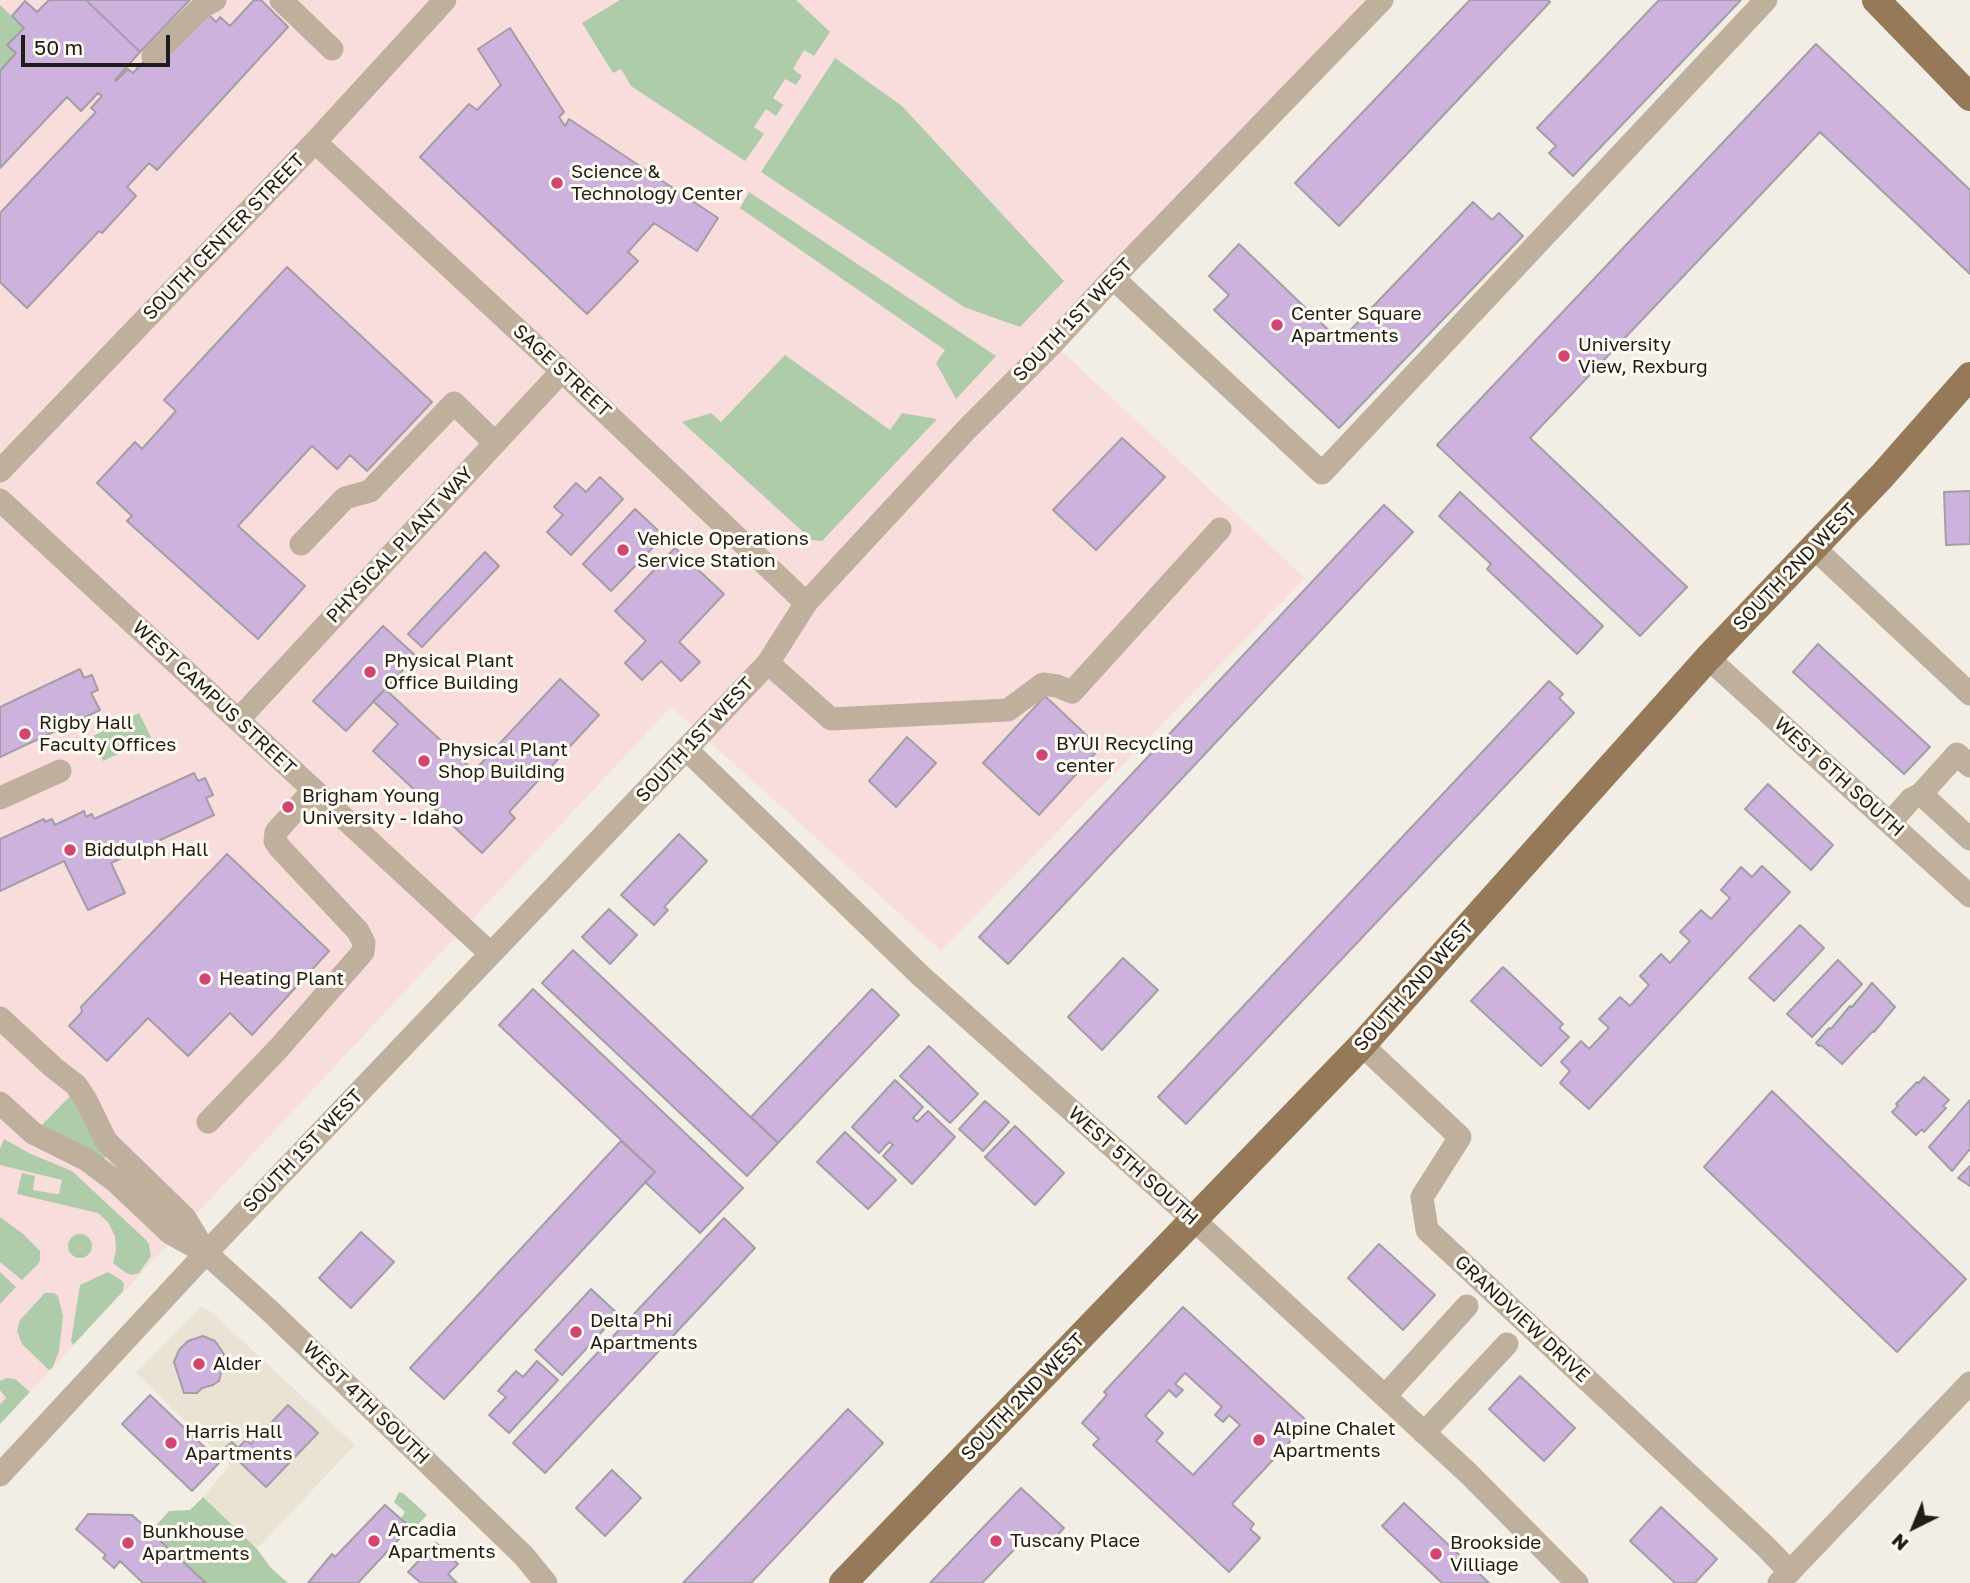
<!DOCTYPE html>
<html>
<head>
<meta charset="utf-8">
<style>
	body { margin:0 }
	#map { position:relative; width:1970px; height:1583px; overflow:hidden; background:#f2eee6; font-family:"Golos Text",sans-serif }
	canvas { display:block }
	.north { position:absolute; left:1879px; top:1492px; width:70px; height:70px; -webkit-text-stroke:5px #fffbf3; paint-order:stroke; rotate:223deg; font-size:19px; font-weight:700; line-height:28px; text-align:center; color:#1e1d1a }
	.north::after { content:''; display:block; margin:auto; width:24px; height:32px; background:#1e1d1a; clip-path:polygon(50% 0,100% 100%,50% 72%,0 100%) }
	.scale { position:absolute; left:21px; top:35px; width:149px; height:32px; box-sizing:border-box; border:4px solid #1e1d1a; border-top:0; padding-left:9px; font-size:21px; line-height:24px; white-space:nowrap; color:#1e1d1a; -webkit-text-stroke:5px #fffbf3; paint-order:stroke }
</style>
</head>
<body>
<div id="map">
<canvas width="1970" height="1583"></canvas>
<div class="north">N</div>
<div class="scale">50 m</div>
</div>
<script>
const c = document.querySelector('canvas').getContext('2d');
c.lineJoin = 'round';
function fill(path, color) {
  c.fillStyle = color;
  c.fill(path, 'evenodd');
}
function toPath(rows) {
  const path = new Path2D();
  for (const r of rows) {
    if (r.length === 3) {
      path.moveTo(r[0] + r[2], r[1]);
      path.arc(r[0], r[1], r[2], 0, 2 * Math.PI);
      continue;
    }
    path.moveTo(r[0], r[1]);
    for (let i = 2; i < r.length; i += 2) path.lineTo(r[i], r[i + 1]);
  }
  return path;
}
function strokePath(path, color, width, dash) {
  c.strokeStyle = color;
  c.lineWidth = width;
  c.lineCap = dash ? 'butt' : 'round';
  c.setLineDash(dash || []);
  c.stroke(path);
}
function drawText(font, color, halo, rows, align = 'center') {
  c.font = font + ' "Golos Text",sans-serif';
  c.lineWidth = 6;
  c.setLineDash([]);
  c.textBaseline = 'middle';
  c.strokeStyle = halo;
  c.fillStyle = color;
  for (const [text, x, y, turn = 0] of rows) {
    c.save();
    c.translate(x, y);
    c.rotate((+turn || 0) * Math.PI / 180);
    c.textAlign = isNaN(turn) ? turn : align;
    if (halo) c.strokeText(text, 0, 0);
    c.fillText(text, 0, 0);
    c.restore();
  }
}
const built = toPath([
	[201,1307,210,1311,355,1445,257,1549,203,1497,230,1465,136,1373]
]);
const education = toPath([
	[0,0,1385,0,1053,343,1305,578,941,951,671,707,0,1424]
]);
const green = toPath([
	[620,0,796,0,830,32,814,56,804,50,793,69,802,76,796,85,785,79,773,98,783,105,776,116,766,109,754,127,764,134,745,161,631,86,621,69,613,73,582,23],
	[0,5,24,28,7,45,16,53,0,71],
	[835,58,902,106,1064,281,1020,327,964,307,761,172],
	[749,192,996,356,956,399,936,363,945,350,740,208],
	[785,355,890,430,902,413,937,419,822,541,812,540,682,422,711,413,721,422],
	[139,713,152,739,103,761,91,737],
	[72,1094,107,1155,103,1160,39,1128],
	[4,1139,31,1154,72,1171,146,1240,149,1244,151,1256,139,1273,132,1275,126,1273,113,1263,116,1250,115,1236,108,1222,98,1213,17,1194,22,1173,35,1176,33,1190,56,1194,59,1194,62,1180,0,1165,0,1149],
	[0,1217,23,1234,40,1251,40,1260,38,1264,22,1280,0,1262],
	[80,1246,12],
	[0,1272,16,1287,0,1304],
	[108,1272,121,1280,124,1284,123,1291,73,1345,71,1341,80,1285],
	[45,1293,54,1293,58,1296,63,1316,59,1351,53,1367,49,1370,22,1344,17,1331,20,1320],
	[7,1378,15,1379,30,1392,0,1424,0,1404,6,1398,0,1390,0,1381],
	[399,1492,403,1493,427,1515,413,1530,401,1518,405,1512,394,1502],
	[203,1497,257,1549,271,1568,288,1583,206,1583,150,1532,169,1511,190,1510]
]);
const building = toPath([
	[49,0,86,0,140,52,115,80,116,81,128,69,133,73,146,59,155,67,207,13,216,22,220,17,230,26,254,0,261,0,288,27,157,170,149,163,127,187,136,196,102,233,99,231,27,308,0,282,0,213,96,112,91,108,102,96,98,93,81,111,67,97,0,168,0,71,16,53,7,45,24,28,12,16,25,1,37,12,49,0],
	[86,0,190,0,140,52,86,0],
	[1470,0,1548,0,1550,2,1339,226,1295,183,1470,0],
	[1659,0,1741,0,1573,176,1549,153,1556,146,1537,128,1659,0],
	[510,28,564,112,559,117,565,126,569,119,718,218,697,251,654,223,628,252,638,261,587,314,420,157,469,104,477,110,501,85,478,49,510,28],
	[1816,44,1970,190,1970,274,1820,132,1530,438,1687,587,1640,636,1437,445,1816,44],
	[1473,202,1492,220,1499,213,1523,236,1339,428,1214,310,1229,295,1209,276,1239,244,1340,341,1473,202],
	[287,267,432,402,367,471,350,455,337,469,312,446,238,526,305,586,258,639,127,521,132,516,97,483,135,442,142,449,176,411,164,400,287,267],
	[1122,438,1165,477,1096,550,1053,510,1122,438],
	[600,477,623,499,571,555,547,532,563,515,554,507,576,483,586,492,600,477],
	[1970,491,1970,544,1946,545,1944,492,1970,491],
	[1460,492,1603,626,1577,654,1487,569,1491,564,1439,516,1460,492],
	[1384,505,1413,532,1008,964,979,937,1384,505],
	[635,509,664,536,611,591,583,564,635,509],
	[675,548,724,594,679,642,700,662,681,681,661,661,642,680,625,663,646,641,615,611,675,548],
	[485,552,499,566,422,647,408,634,485,552],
	[383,626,416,656,346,731,313,701,383,626],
	[1818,644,1930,747,1904,774,1793,672,1818,644],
	[80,669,84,678,92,675,98,690,91,693,100,710,0,757,0,707,80,669],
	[560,679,599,715,509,812,515,818,482,853,373,751,398,724,373,701,385,689,474,771,560,679],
	[1549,681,1563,694,1559,698,1574,713,1186,1124,1158,1097,1549,681],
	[1045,696,1100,748,1039,815,983,763,1045,696],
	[907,737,936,763,896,807,869,781,907,737],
	[194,773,198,781,205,778,213,795,206,798,214,815,111,863,125,893,88,910,64,861,0,891,0,839,44,819,45,822,52,819,55,825,84,811,86,817,92,814,94,819,194,773],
	[1768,784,1833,845,1811,870,1745,809,1768,784],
	[679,834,707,861,664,907,668,910,654,925,621,895,679,834],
	[227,854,329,951,252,1035,230,1013,188,1056,148,1018,107,1061,69,1026,82,1012,81,1007,227,854],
	[1762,866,1790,892,1589,1109,1560,1083,1570,1071,1561,1062,1581,1041,1589,1049,1609,1028,1599,1019,1620,997,1630,1006,1649,985,1640,976,1661,954,1670,963,1690,941,1680,932,1701,910,1711,919,1730,898,1721,890,1741,867,1752,877,1762,866],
	[609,909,637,935,610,964,582,937,609,909],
	[1800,925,1824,948,1774,1001,1749,978,1800,925],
	[573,950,778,1143,747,1176,542,983,573,950],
	[1123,958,1158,990,1102,1050,1068,1017,1123,958],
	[1838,960,1862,984,1812,1037,1787,1014,1838,960],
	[1503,967,1563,1024,1559,1028,1569,1037,1541,1066,1471,1001,1503,967],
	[1872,983,1895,1007,1874,1032,1873,1031,1842,1064,1821,1045,1819,1046,1816,1043,1829,1028,1831,1029,1850,1006,1852,1007,1872,983],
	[533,989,743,1188,700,1233,645,1182,655,1172,499,1025,533,989],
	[872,989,899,1015,778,1143,751,1117,872,989],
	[929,1046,978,1094,950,1123,900,1076,929,1046],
	[1924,1077,1949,1100,1943,1106,1946,1108,1924,1132,1922,1129,1916,1135,1892,1112,1898,1106,1896,1104,1917,1082,1919,1083,1924,1077],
	[895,1080,923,1107,913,1118,917,1122,928,1111,955,1137,912,1184,883,1156,893,1145,889,1142,879,1153,852,1127,895,1080],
	[1772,1091,1966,1279,1897,1352,1704,1167,1772,1091],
	[1970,1100,1970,1149,1952,1171,1929,1147,1970,1100],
	[985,1101,1009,1122,983,1151,959,1129,985,1101],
	[1015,1126,1064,1173,1035,1205,985,1157,1015,1126],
	[845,1132,896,1180,868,1209,817,1162,845,1132],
	[621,1141,655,1172,444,1399,410,1368,621,1141],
	[1970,1166,1970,1186,1958,1178,1970,1166],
	[724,1218,755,1248,545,1473,513,1443,724,1218],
	[361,1232,394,1262,351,1308,319,1278,361,1232],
	[1379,1244,1435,1295,1403,1330,1348,1278,1379,1244],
	[591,1289,618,1314,562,1375,535,1350,591,1289],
	[1183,1307,1308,1422,1232,1504,1254,1524,1250,1529,1260,1538,1229,1572,1093,1445,1099,1439,1082,1423,1107,1395,1104,1392,1183,1307],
	[1185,1373,1222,1407,1215,1415,1223,1422,1229,1415,1240,1425,1193,1475,1156,1441,1163,1433,1145,1416,1169,1390,1176,1397,1183,1390,1175,1384,1185,1373],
	[203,1336,215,1341,224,1354,223,1365,219,1381,213,1385,202,1388,197,1393,184,1393,174,1362,179,1350,188,1341,203,1336],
	[537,1361,558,1380,509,1433,489,1415,506,1397,498,1391,516,1371,523,1377,537,1361],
	[1520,1376,1575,1428,1544,1461,1489,1409,1520,1376],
	[150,1395,220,1462,192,1491,122,1424,150,1395],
	[288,1405,318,1433,266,1487,225,1448,232,1442,238,1448,246,1440,251,1444,288,1405],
	[848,1409,883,1443,751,1583,683,1583,848,1409],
	[612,1470,641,1498,605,1536,576,1508,612,1470],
	[1021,1488,1064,1528,1044,1549,1029,1534,982,1583,930,1583,1021,1488],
	[1404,1503,1489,1583,1442,1583,1382,1526,1404,1503],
	[385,1505,410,1527,358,1583,308,1583,332,1554,335,1557,385,1505],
	[1661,1507,1717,1559,1695,1583,1675,1583,1630,1541,1661,1507],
	[88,1514,132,1515,206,1583,143,1583,120,1561,114,1568,103,1558,106,1555,76,1529,88,1514],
	[436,1543,458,1564,448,1574,457,1583,421,1583,408,1572,436,1543]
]);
const minor = toPath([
	[281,0,332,49],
	[153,56,202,7,215,0],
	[315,142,562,371,806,603],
	[1113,278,1322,473,1766,0],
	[0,471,315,142,445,0],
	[0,500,490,953],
	[301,544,345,498,370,491,454,403,495,443],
	[1813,547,1970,694],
	[1708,658,1970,896],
	[768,663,831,719,1008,710,1043,684,1057,686,1072,692,1220,529],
	[238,720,562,371],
	[687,750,921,976,1194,1220,1468,1473,1577,1583],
	[1921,794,1970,839],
	[0,798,60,771],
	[1890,823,1911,799,1921,794,1957,754,1970,766],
	[0,1018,54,1068,76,1085,86,1100,106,1141,185,1218,206,1253,170,1233,115,1181,87,1160,33,1133,0,1103],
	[1362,1045,1460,1137,1422,1197,1427,1230,1766,1547,1790,1572],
	[208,1122,278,1049,363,952,364,943,358,931,279,847,275,841,276,832,313,790],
	[206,1253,269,1310,401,1437,524,1556,546,1583],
	[1385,1396,1467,1306],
	[1424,1433,1507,1344],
	[0,1475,206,1253,768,663,806,603,967,429,1053,343,1113,278,1382,0],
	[1779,1583,1970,1383]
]);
const major = toPath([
	[1876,0,1970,97],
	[843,1583,1362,1045,1708,658,1882,476,1970,376]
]);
const markers = [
	[557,183,7,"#d24471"],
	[1277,325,7,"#d24471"],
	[1564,356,7,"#d24471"],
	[623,550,7,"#d24471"],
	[370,672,7,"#d24471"],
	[25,734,7,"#d24471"],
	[1042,755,7,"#d24471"],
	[424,761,7,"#d24471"],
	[288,807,7,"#d24471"],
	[70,850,7,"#d24471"],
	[205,979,7,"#d24471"],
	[576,1332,7,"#d24471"],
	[199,1364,7,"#d24471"],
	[1259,1440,7,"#d24471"],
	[171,1443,7,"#d24471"],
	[374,1541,7,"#d24471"],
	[996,1541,7,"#d24471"],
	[128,1543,7,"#d24471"],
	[1436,1554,7,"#d24471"]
];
const poiNames = [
	["Science &",571,172],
	["Technology Center",571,194],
	["Center Square",1291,314],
	["Apartments",1291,336],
	["University",1578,345],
	["View, Rexburg",1578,367],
	["Vehicle Operations",637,539],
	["Service Station",637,561],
	["Physical Plant",384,661],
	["Office Building",384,683],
	["Rigby Hall",39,723],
	["Faculty Offices",39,745],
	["BYUI Recycling",1056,744],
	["center",1056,766],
	["Physical Plant",438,750],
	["Shop Building",438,772],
	["Brigham Young",302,796],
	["University - Idaho",302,818],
	["Biddulph Hall",84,850],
	["Heating Plant",219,979],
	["Delta Phi",590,1321],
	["Apartments",590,1343],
	["Alder",213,1364],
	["Alpine Chalet",1273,1429],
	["Apartments",1273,1451],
	["Harris Hall",185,1432],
	["Apartments",185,1454],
	["Arcadia",388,1530],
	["Apartments",388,1552],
	["Bunkhouse",142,1532],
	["Apartments",142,1554],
	["Tuscany Place",1010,1541],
	["Brookside",1450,1543],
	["Villiage",1450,1565]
];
const streetNames = [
	["SOUTH CENTER STREET",224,237,-46],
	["SOUTH 1ST WEST",1073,320,-46],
	["SAGE STREET",562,371,43],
	["PHYSICAL PLANT WAY",400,545,-47],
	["SOUTH 2ND WEST",1795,567,-46],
	["WEST CAMPUS STREET",214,698,43],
	["SOUTH 1ST WEST",695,740,-47],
	["WEST 6TH SOUTH",1839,777,42],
	["SOUTH 2ND WEST",1414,986,-48],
	["SOUTH 1ST WEST",303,1151,-46],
	["WEST 5TH SOUTH",1133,1166,42],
	["GRANDVIEW DRIVE",1522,1319,43],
	["SOUTH 2ND WEST",1023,1397,-46],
	["WEST 4TH SOUTH",366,1403,44]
];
fill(built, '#eae3d4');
fill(education, '#f8dddc');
fill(green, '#aecbaa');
fill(building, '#ceb2de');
strokePath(building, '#a29ea5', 2);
strokePath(minor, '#bfaf9d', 23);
strokePath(major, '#957959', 28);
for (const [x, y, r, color] of markers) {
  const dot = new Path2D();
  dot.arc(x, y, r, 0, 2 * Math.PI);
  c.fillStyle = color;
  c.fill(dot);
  strokePath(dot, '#fffbf3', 2.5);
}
drawText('19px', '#1e1d1a', '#fffbf3', poiNames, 'left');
drawText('19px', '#1e1d1a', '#fffbf3', streetNames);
</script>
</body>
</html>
